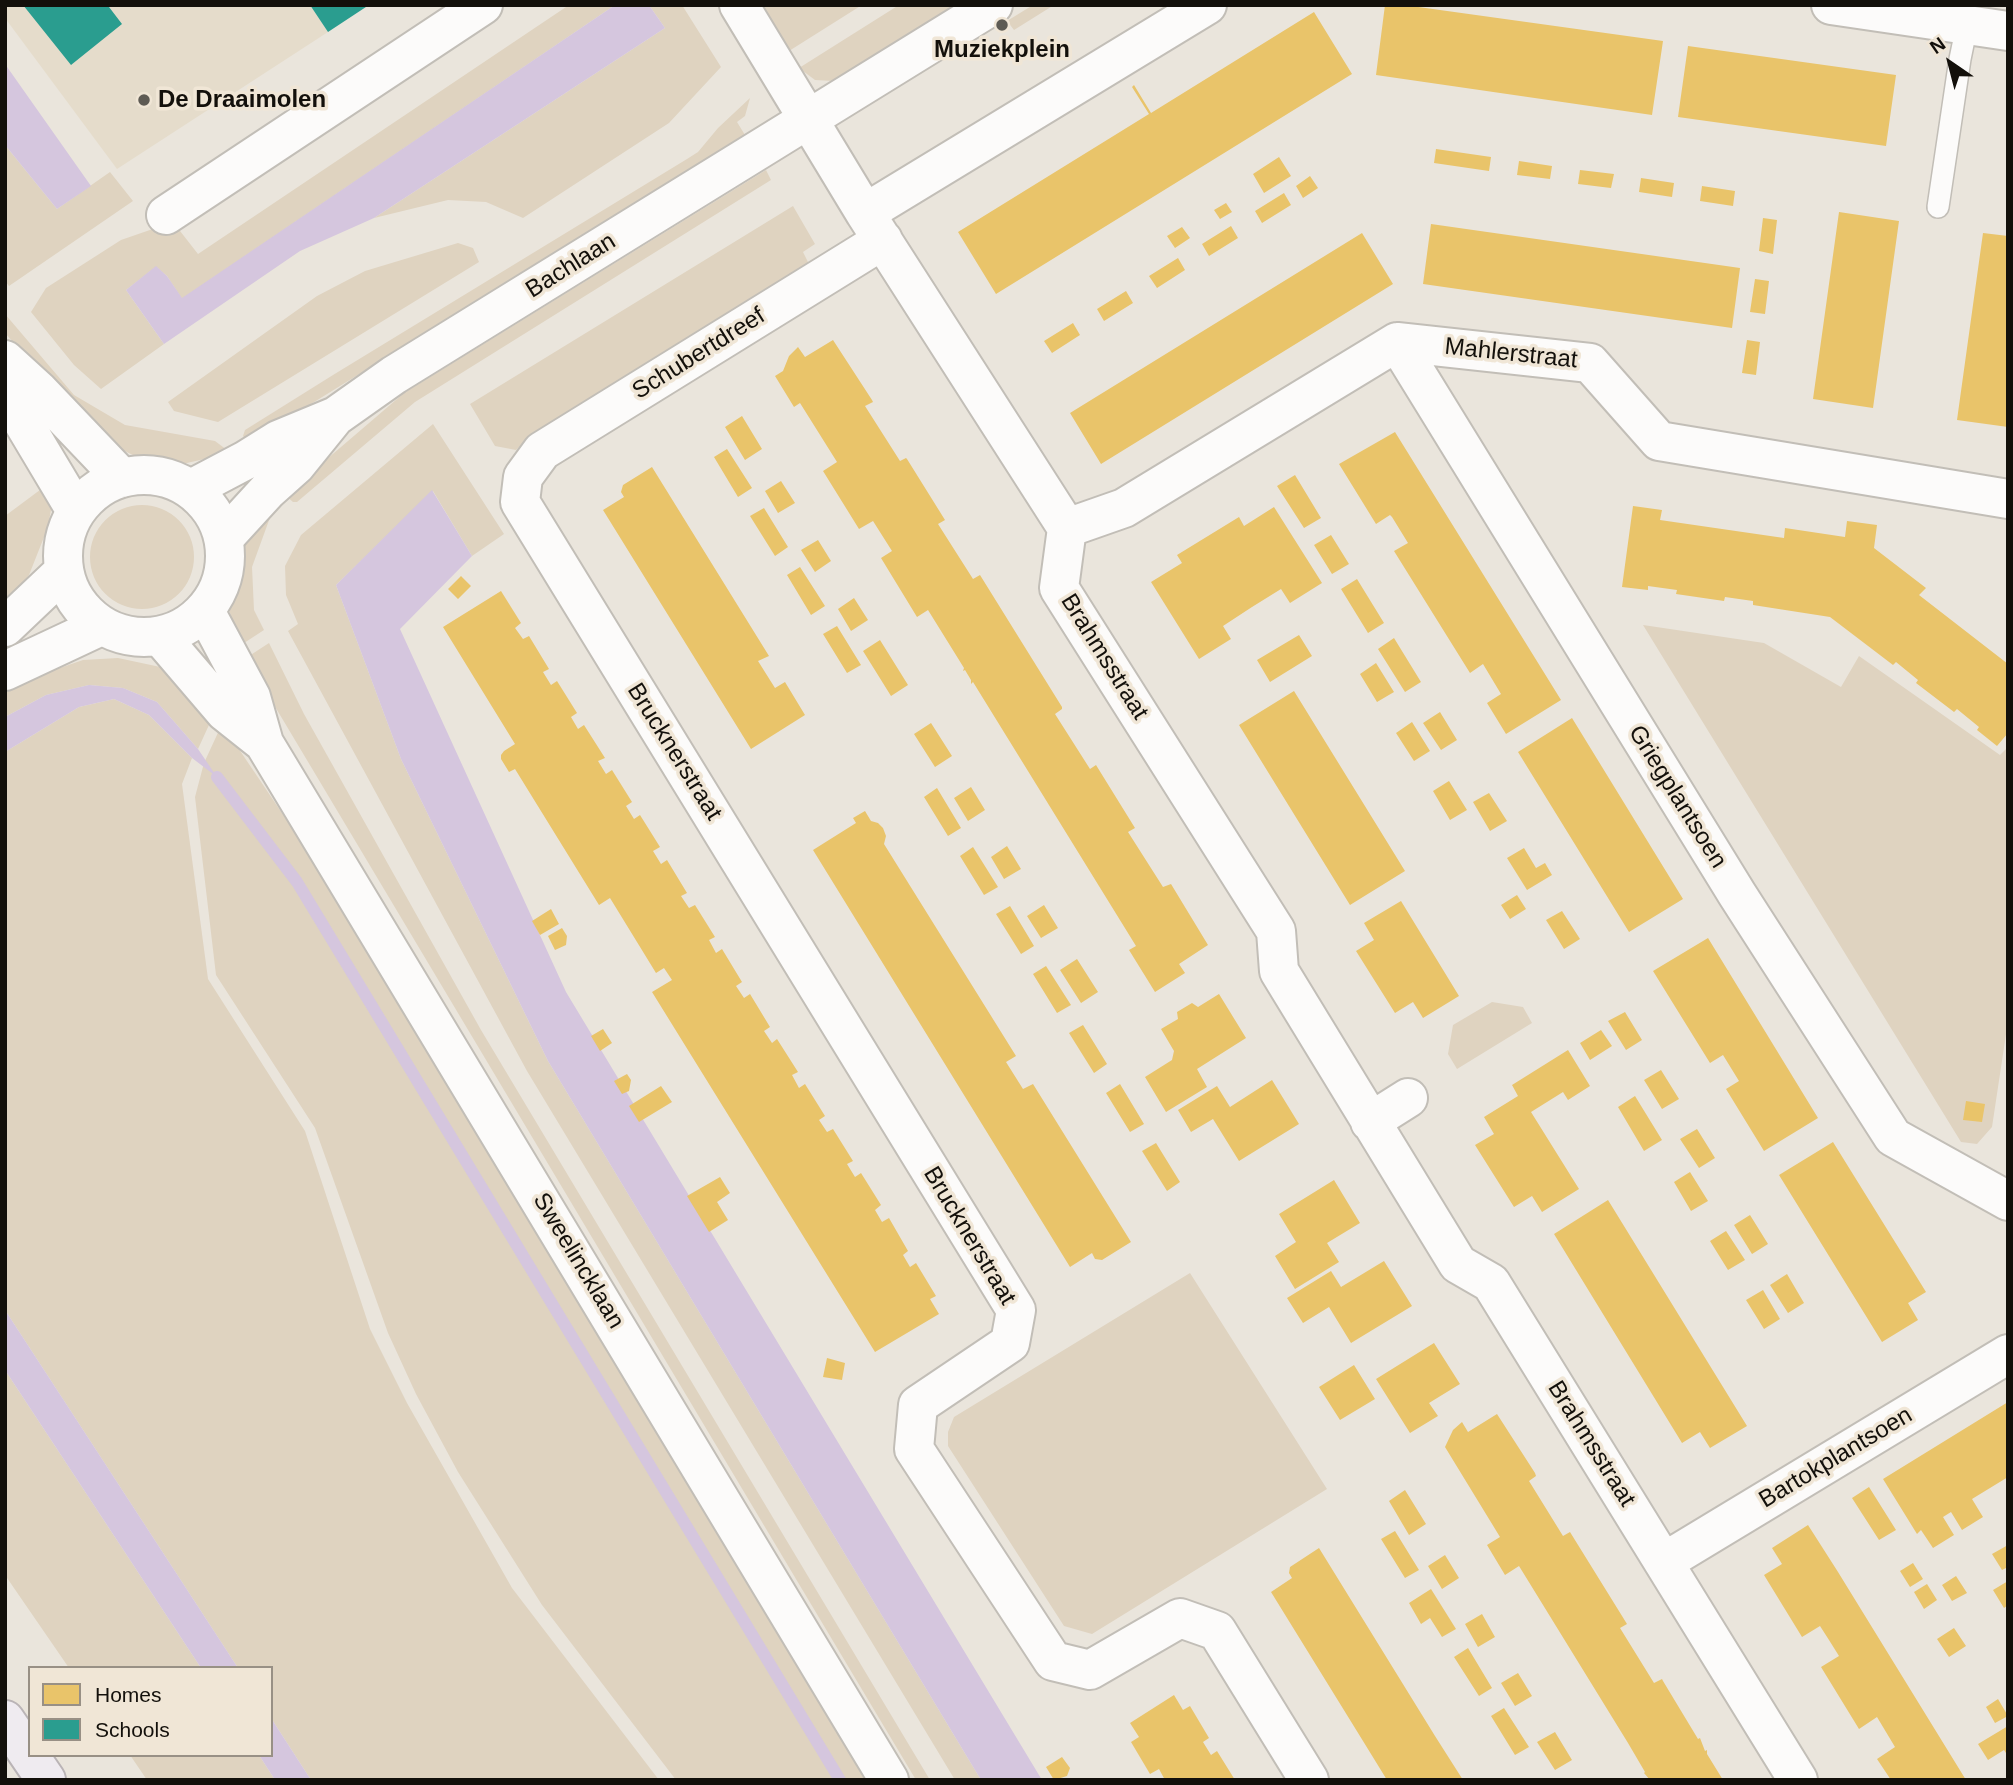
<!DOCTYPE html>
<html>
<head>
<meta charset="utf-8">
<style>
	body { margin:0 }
	#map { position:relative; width:2013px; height:1785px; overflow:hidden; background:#eae5dc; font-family:Arial,sans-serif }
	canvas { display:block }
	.frame { position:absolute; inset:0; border:7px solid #13100b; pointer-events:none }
	.legend { position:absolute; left:28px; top:1666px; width:245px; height:91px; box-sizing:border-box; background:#f0e6d6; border:2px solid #989085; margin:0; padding:9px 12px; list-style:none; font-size:21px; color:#13100b }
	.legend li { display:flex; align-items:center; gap:14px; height:35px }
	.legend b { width:35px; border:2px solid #989085 }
	.north { position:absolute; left:1915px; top:28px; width:70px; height:70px; -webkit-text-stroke:5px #f0e6d6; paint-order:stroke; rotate:325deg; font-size:19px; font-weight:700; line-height:28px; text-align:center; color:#13100b }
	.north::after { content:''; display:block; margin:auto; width:24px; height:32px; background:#13100b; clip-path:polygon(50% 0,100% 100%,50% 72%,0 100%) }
</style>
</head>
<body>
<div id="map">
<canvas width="2013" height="1785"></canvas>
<div class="frame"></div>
<ul class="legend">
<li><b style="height:19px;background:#e9c46a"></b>Homes</li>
<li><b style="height:19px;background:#2a9d8f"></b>Schools</li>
</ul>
<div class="north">N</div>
</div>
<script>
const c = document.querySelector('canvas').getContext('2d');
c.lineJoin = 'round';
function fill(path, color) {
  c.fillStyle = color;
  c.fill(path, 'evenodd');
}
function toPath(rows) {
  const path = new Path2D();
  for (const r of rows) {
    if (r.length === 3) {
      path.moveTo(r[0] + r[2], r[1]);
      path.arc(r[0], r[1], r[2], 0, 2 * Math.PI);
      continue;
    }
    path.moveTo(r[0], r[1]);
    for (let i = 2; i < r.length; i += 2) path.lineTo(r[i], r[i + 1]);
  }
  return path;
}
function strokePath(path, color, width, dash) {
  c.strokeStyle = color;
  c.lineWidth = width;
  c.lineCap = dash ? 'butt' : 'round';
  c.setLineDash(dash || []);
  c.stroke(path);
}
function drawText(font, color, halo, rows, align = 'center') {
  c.font = font + ' Arial,sans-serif';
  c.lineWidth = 7;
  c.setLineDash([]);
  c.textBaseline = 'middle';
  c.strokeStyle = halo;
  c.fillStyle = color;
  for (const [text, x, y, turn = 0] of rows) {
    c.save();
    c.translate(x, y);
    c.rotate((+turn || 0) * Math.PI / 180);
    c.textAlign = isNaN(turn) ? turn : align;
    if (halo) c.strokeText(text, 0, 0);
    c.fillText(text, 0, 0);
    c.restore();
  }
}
const built = toPath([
	[5,5,310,5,328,32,117,169,5,18]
]);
const green = toPath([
	[569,5,615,5,182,299,167,276,156,267,126,290,164,344,101,389,74,365,31,312,46,288,121,240,173,222,198,254],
	[649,5,682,5,721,67,669,123,523,218,486,202,448,200,374,218,665,28],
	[760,5,862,5,789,51],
	[899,5,956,5,834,81,815,80,799,68],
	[1033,5,1054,5,1014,30,1007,21],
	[750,98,745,116,737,122,745,135,248,443,243,436,245,430,333,375,687,159,698,152,718,128],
	[5,145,57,209,110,172,133,201,9,286,5,281],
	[766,170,771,180,415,402,297,502,293,502,285,495,404,393],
	[793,206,815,244,803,252,809,264,529,438,516,450,495,446,470,404],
	[458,243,473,248,479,262,218,422,174,411,168,402,317,296,365,271],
	[5,314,74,395,125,425,215,441,231,453,178,465,137,457,100,439,5,333],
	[433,424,504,534,472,556,433,491,336,585,401,759,548,1061,981,1780,955,1780,527,1071,288,631,298,624,286,595,285,566,301,535],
	[48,484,52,504,48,527,29,575,5,607,5,516],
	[142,557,52],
	[272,512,252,567,254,610,264,630,241,645,229,610,236,569,248,537],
	[1643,625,1764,643,1841,687,1859,656,2000,755,2008,747,2008,1021,1992,1127,1977,1144,1961,1142],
	[269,643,304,714,481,1030,930,1780,916,1780,246,658],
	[118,658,165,668,214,714,198,749,157,702,123,688,89,685,46,695,5,717,5,693,25,680,83,660],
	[114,699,149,715,192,758,182,784,208,979,305,1131,370,1329,407,1403,512,1588,659,1780,311,1780,271,1718,271,1668,238,1668,5,1310,5,752,79,707],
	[222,724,315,862,868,1780,676,1780,542,1605,458,1472,416,1394,388,1333,315,1128,216,975,195,797,204,763],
	[1492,1002,1523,1007,1532,1023,1457,1069,1448,1054,1453,1025],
	[1190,1273,1327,1489,1092,1634,1064,1626,948,1446,948,1432,954,1417],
	[5,1370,201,1668,69,1668,5,1575],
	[130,1755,259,1755,275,1780,147,1780]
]);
const water = toPath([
	[615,5,649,5,665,28,374,218,300,251,164,344,126,290,156,266,167,276,182,298],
	[5,64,91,186,57,209,5,145],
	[432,490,472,556,400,629,566,992,1042,1780,981,1780,548,1061,401,759,336,585],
	[89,685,123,688,157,702,198,749,217,777,192,758,149,715,114,699,79,707,5,752,5,717,46,695],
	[5,1310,238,1668,201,1668,5,1370],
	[271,1718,311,1780,275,1780,259,1755,271,1755]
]);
const homes = toPath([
	[1385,5,1404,5,1663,41,1652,115,1376,75],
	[1314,12,1352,74,996,294,958,232,1149,114,1132,87,1134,85,1151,113],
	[1688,46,1896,75,1886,146,1678,117],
	[1436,149,1491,157,1489,171,1434,163],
	[1279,157,1291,176,1264,193,1253,174],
	[1519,161,1552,166,1550,179,1517,175],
	[1580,170,1614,174,1611,188,1578,184],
	[1310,176,1318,188,1303,198,1296,186],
	[1641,178,1674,183,1672,197,1639,192],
	[1702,186,1735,191,1733,206,1700,201],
	[1284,193,1291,205,1262,223,1255,211],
	[1226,203,1232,212,1220,219,1214,210],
	[1839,212,1899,221,1873,408,1813,399],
	[1763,218,1777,220,1773,254,1759,251],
	[1431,224,1740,268,1732,328,1423,284],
	[1231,226,1238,238,1209,256,1202,244],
	[1182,227,1190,238,1175,248,1167,236],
	[1362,233,1393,284,1101,464,1070,413],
	[1983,233,2008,236,2008,427,1957,420],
	[1178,258,1185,270,1157,288,1149,276],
	[1755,279,1769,281,1765,314,1750,312],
	[1126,291,1133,303,1104,321,1097,309],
	[1073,323,1080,335,1052,353,1044,341],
	[833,340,872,400,873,402,865,406,900,461,906,458,907,459,945,520,938,524,973,579,980,575,1062,707,1062,709,1055,714,1090,769,1096,765,1135,828,1128,832,1163,887,1171,884,1208,945,1179,964,1185,973,1155,992,1129,950,1136,946,973,682,971,684,971,680,965,670,963,671,964,668,928,610,917,617,881,558,892,551,873,521,859,529,823,471,837,462,800,403,794,407,775,376,783,371,789,356,798,347,805,357],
	[1747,340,1760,342,1756,375,1742,373],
	[742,416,762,449,745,460,725,427],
	[1395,432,1561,700,1506,734,1487,703,1501,694,1483,664,1470,673,1394,551,1408,543,1392,517,1390,515,1376,524,1339,464],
	[727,449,752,488,738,497,714,457],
	[652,467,769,656,758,661,775,688,785,682,805,715,751,749,603,510,624,497,621,492,623,485],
	[1295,475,1321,518,1304,528,1277,486],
	[781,481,795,503,778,513,765,491],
	[1633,506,1662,510,1660,520,1784,538,1785,528,1845,537,1847,521,1877,525,1874,548,1926,588,1919,595,2008,664,2008,733,1997,746,1977,730,1979,727,1957,709,1954,712,1916,683,1918,680,1896,662,1893,665,1830,617,1753,605,1753,601,1725,597,1724,601,1676,594,1677,590,1648,586,1648,590,1622,587],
	[1274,507,1322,583,1290,603,1281,589,1252,607,1223,626,1231,639,1199,659,1151,582,1182,563,1177,555,1239,517,1244,526],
	[764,508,788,547,775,556,750,516],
	[1331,535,1349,564,1332,574,1314,545],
	[818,540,831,561,815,572,801,550],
	[800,567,825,606,811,615,787,575],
	[461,576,471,586,458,599,448,589],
	[1357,579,1384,623,1368,633,1341,589],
	[501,591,521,623,515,628,523,639,529,636,549,669,543,672,551,685,557,681,577,713,571,717,578,729,584,725,605,758,598,761,606,774,612,770,632,802,626,806,634,819,640,815,660,847,653,851,661,864,667,860,687,893,681,896,689,908,695,905,715,937,709,940,716,953,722,949,742,982,736,986,744,998,750,994,770,1027,764,1031,772,1043,777,1039,798,1072,792,1075,799,1088,805,1084,825,1116,819,1120,827,1132,833,1129,853,1161,847,1164,855,1177,861,1173,881,1205,875,1210,882,1222,889,1218,908,1251,903,1255,910,1267,916,1263,936,1296,930,1299,939,1314,875,1352,652,992,672,980,664,968,656,973,610,898,599,905,515,769,509,772,501,759,501,755,504,751,515,744,443,627],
	[854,598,868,620,851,631,838,609],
	[837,626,861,665,847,673,823,634],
	[1299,635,1312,656,1270,682,1257,660],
	[1394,638,1421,682,1405,692,1378,649],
	[880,640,908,685,891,696,863,651],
	[1376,663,1394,692,1377,702,1360,674],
	[1294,691,1405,871,1350,905,1239,725],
	[1440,712,1457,740,1441,750,1423,723],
	[1572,718,1683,899,1629,932,1518,752],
	[1412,722,1430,751,1414,761,1396,733],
	[931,723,952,756,935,767,914,734],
	[1449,781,1467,810,1450,820,1433,791],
	[971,787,985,810,968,821,954,798],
	[937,788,961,828,948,836,924,797],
	[1489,793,1507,821,1490,831,1473,802],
	[865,811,871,821,878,823,883,828,886,836,884,844,1016,1056,1006,1062,1023,1089,1033,1084,1131,1242,1102,1260,1095,1259,1092,1253,1070,1267,813,850,856,823,853,818],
	[1007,846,1021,869,1004,879,991,857],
	[973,847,998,887,984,895,960,856],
	[1524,848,1536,868,1545,863,1552,875,1527,890,1507,858],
	[1517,895,1526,909,1510,919,1501,905],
	[1401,901,1459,996,1423,1018,1413,1002,1395,1013,1356,951,1374,940,1364,923],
	[1044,905,1058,928,1041,938,1027,916],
	[1010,906,1034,946,1021,954,996,914],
	[551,909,559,924,540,935,532,921],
	[1562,911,1580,939,1564,949,1546,920],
	[562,928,567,936,566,945,555,950,548,936],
	[1708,938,1818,1118,1764,1151,1726,1089,1739,1081,1723,1055,1710,1063,1653,971],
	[1077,959,1098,992,1081,1003,1060,970],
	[1046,966,1071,1005,1057,1013,1033,974],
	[1219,994,1246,1038,1197,1069,1207,1087,1166,1112,1145,1077,1172,1060,1174,1051,1161,1029,1178,1019,1177,1012,1192,1003,1198,1007],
	[1625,1012,1642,1040,1626,1050,1608,1021],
	[1083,1025,1107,1064,1094,1073,1069,1033],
	[603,1029,612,1043,600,1051,591,1036],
	[1601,1030,1612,1046,1590,1060,1580,1043],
	[1568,1050,1590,1086,1568,1100,1563,1092,1531,1112,1579,1189,1542,1212,1532,1196,1514,1207,1475,1145,1494,1134,1484,1117,1518,1096,1512,1085],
	[1661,1070,1679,1099,1662,1109,1644,1080],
	[627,1074,631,1080,629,1091,622,1094,614,1081],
	[1272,1080,1299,1124,1239,1161,1213,1119,1191,1132,1178,1110,1217,1086,1230,1107],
	[1120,1084,1144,1124,1130,1132,1106,1093],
	[661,1086,672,1102,639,1122,629,1106],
	[1635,1096,1662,1140,1644,1151,1618,1107],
	[1966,1101,1985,1104,1982,1122,1963,1120],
	[1697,1129,1715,1158,1699,1168,1680,1139],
	[1833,1142,1926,1292,1908,1303,1918,1320,1882,1342,1779,1175],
	[1156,1143,1180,1182,1167,1191,1142,1151],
	[1690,1172,1708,1201,1691,1211,1674,1182],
	[720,1177,730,1193,717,1202,728,1220,709,1232,687,1196],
	[1334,1180,1360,1223,1327,1243,1339,1262,1295,1289,1275,1256,1296,1242,1279,1214],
	[1608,1200,1747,1426,1710,1448,1700,1432,1682,1443,1554,1234],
	[1750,1215,1768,1244,1752,1254,1734,1225],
	[1726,1231,1745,1260,1728,1270,1710,1241],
	[1384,1261,1412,1306,1351,1343,1329,1307,1303,1323,1287,1298,1331,1271,1341,1287],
	[1787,1274,1804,1303,1788,1313,1770,1285],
	[1763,1290,1780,1319,1764,1329,1746,1300],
	[1434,1343,1460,1384,1429,1403,1438,1416,1410,1433,1376,1379],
	[827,1358,845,1363,842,1380,823,1377],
	[1354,1365,1375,1399,1340,1420,1319,1387],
	[2008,1402,2008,1477,1972,1499,1983,1517,1962,1530,1951,1512,1943,1517,1954,1535,1933,1548,1921,1530,1917,1534,1883,1479],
	[1497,1414,1535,1473,1536,1476,1529,1481,1563,1536,1570,1532,1627,1624,1620,1628,1654,1683,1662,1679,1663,1681,1698,1739,1700,1738,1705,1751,1707,1750,1707,1754,1723,1780,1650,1780,1644,1773,1645,1772,1628,1743,1519,1566,1505,1575,1487,1545,1500,1537,1445,1447,1453,1430,1462,1422,1468,1432],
	[1869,1487,1896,1530,1879,1540,1852,1498],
	[1405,1490,1426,1524,1409,1535,1389,1501],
	[1808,1525,1838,1572,1966,1780,1891,1780,1877,1759,1895,1747,1877,1717,1859,1729,1821,1667,1839,1656,1829,1640,1820,1626,1802,1637,1764,1575,1782,1564,1772,1548],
	[1395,1531,1419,1570,1405,1578,1381,1539],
	[2008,1545,2008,1567,2002,1570,1992,1554],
	[1319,1548,1435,1736,1463,1780,1387,1780,1363,1741,1271,1592,1292,1578,1289,1573,1290,1567],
	[1445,1555,1459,1578,1442,1589,1428,1566],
	[1913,1563,1923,1579,1910,1587,1900,1571],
	[1956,1576,1967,1593,1952,1601,1942,1585],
	[2008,1581,2008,1605,2004,1608,1993,1590],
	[1927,1584,1937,1600,1924,1609,1914,1592],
	[1431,1589,1456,1629,1442,1637,1430,1618,1421,1624,1409,1603],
	[1482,1614,1495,1637,1478,1647,1465,1624],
	[1954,1628,1966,1646,1949,1657,1937,1639],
	[1468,1648,1492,1688,1479,1696,1454,1657],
	[1518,1673,1532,1696,1515,1706,1501,1683],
	[1174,1695,1183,1710,1190,1706,1209,1738,1203,1742,1211,1755,1217,1751,1235,1780,1165,1780,1159,1769,1150,1774,1131,1742,1139,1737,1130,1723],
	[1998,1699,2008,1716,1995,1723,1986,1707],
	[1504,1708,1529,1747,1515,1755,1491,1716],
	[2008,1726,2008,1756,2004,1750,1988,1760,1978,1744],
	[1555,1732,1572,1760,1555,1770,1537,1742],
	[1062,1757,1070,1768,1067,1776,1054,1780,1046,1767]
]);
const schools = toPath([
	[23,5,112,5,109,7,122,24,71,65],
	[310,5,369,5,328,32]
]);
const stream = toPath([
	[217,777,297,882,840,1780]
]);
const lane = toPath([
	[1938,207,1960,59,1967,25]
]);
const street = toPath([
	[739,5,865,213,1067,528,1059,588,1276,931,1279,971,1458,1264,1491,1283,1798,1780],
	[1831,5,2008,31],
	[865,213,1207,5],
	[166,215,483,5],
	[883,240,542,451,523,477,520,502,1016,1310,1010,1343,918,1405,914,1449,1053,1661,1090,1670,1180,1618,1217,1631,1309,1780],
	[1397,342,1737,894,1893,1137,2008,1201],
	[191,489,246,460,278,440,336,416,394,375,993,5],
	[1067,528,1124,508,1397,342,1590,363,1659,441,2008,499],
	[224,538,268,490,296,465,334,418],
	[1370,1122,1408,1098],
	[1664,1562,2008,1354]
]);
const secondary = toPath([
	[5,360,39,391,122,478],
	[5,392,76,511],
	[144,556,81],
	[205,611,251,697,264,743,889,1780],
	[5,627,64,571],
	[160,636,225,712,264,743],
	[5,671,101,626]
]);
const highway = toPath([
	[5,1720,46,1780]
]);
const markers = [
	[1002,25,7,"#5e5b54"],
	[144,100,7,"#5e5b54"]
];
const poiNames = [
	["Muziekplein",1002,50],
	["De Draaimolen",158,100,"left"]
];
const streetNames = [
	["Bachlaan",571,266,-32],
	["Schubertdreef",699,354,-32],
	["Mahlerstraat",1511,354,6],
	["Brahmsstraat",1104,657,58],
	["Brucknerstraat",674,752,58],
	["Griegplantsoen",1677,797,58],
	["Brucknerstraat",969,1236,59],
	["Sweelincklaan",578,1261,59],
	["Brahmsstraat",1591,1444,58],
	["Bartokplantsoen",1836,1458,-31]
];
fill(built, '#e5dccb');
fill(green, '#dfd3c0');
fill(water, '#d5c6de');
fill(homes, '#e9c46a');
fill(schools, '#2a9d8f');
strokePath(stream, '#d5c6de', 12);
strokePath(lane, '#c2beb7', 24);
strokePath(street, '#c2beb7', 42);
strokePath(secondary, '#c2beb7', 42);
strokePath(highway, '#bab4b6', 42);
strokePath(lane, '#fcfbfa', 21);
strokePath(street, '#fcfbfa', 38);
strokePath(secondary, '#fcfbfa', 38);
strokePath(highway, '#efebf0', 38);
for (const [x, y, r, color] of markers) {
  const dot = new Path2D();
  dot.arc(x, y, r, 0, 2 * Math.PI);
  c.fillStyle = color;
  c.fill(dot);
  strokePath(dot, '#f0e6d6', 2.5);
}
drawText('bold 24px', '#13100b', '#f0e6d6', poiNames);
drawText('24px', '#13100b', '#f0e6d6', streetNames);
</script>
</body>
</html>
